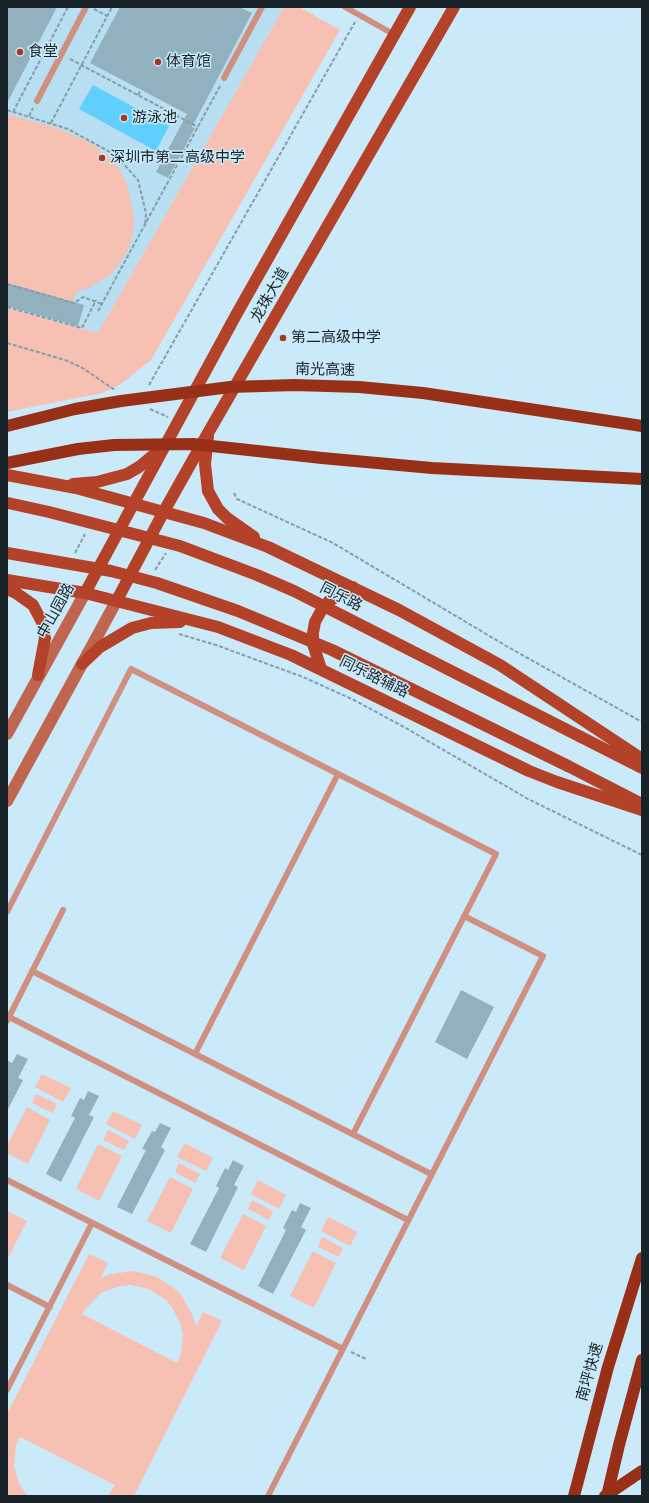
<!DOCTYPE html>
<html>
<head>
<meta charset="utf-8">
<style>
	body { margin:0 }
	#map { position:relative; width:649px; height:1503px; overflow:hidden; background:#caeaf9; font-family:Figtree,sans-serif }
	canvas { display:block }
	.frame { position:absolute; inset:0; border:8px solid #172329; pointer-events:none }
</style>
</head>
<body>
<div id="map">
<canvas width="649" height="1503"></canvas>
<div class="frame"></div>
</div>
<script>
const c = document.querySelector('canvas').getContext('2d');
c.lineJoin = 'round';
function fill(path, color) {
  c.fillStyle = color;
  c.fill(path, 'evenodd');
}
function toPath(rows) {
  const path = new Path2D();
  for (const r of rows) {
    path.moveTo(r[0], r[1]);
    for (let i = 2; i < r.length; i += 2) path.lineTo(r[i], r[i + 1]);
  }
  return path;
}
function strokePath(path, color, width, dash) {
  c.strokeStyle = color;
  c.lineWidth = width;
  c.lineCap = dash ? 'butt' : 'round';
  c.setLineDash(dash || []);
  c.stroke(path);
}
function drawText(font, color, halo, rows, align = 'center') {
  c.font = font + ' Figtree,"Noto Sans SC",sans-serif';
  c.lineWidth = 3;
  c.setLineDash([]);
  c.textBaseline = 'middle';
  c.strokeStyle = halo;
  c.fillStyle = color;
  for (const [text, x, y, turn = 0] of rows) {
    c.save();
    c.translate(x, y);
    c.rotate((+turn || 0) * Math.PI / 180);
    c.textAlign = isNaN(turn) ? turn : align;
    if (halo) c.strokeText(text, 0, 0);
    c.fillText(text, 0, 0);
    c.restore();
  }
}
const built = toPath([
	[7,7,284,7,98,333,7,308]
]);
const green = toPath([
	[284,7,299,7,340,30,151,360,121,384,102,393,7,412,7,308,98,333],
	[7,114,54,127,90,142,116,163,128,186,134,218,133,234,129,248,118,266,110,275,88,288,77,291,73,302,7,283],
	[42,1074,71,1088,63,1102,35,1087],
	[36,1094,57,1104,53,1113,32,1103],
	[27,1107,50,1120,28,1164,7,1153,7,1146],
	[113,1111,142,1125,135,1139,106,1124],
	[108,1130,129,1141,124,1150,103,1140],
	[185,1143,213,1158,206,1171,177,1157],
	[98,1144,122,1156,99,1201,76,1189],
	[179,1163,200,1174,195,1183,175,1172],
	[170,1177,193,1189,171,1233,147,1221],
	[258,1180,286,1195,279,1209,251,1194],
	[252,1200,273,1211,269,1220,248,1209],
	[7,1211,27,1221,7,1260],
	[243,1214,266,1226,244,1270,220,1258],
	[328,1217,357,1232,350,1246,321,1231],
	[322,1237,343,1248,339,1257,318,1247],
	[313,1251,336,1263,314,1308,290,1296],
	[89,1254,108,1263,101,1278,111,1274,133,1271,155,1276,174,1288,182,1296,193,1316,196,1326,203,1312,222,1321,134,1496,108,1496,115,1485,20,1437,16,1445,14,1465,19,1484,28,1496,10,1496,7,1491,7,1414],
	[130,1285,149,1289,166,1300,172,1307,181,1325,183,1335,181,1354,177,1363,82,1314,87,1307,101,1293,120,1286]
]);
const water = toPath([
	[93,85,169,126,156,151,79,109]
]);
const building = toPath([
	[7,7,57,7,7,103],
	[120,7,239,7,252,13,192,127,195,128,168,178,156,172,187,114,90,63],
	[7,283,84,305,78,326,7,306],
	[461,990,494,1007,467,1059,435,1042],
	[17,1054,28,1059,18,1078,23,1080,7,1111,7,1060,12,1063],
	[88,1091,99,1096,89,1115,94,1117,61,1182,46,1174,75,1118,71,1116,80,1098,84,1100],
	[160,1123,171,1128,161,1147,165,1150,132,1214,117,1207,146,1150,142,1149,152,1131,155,1132],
	[233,1160,244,1166,234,1185,238,1187,206,1252,190,1244,219,1188,216,1186,225,1168,228,1170],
	[300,1203,311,1208,301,1227,306,1230,273,1294,258,1286,286,1230,283,1228,292,1210,296,1212]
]);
const path = toPath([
	[94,9,107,16],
	[47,47,53,50],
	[70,59,198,127],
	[138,95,141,90],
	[7,110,68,129,112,153,120,160,138,180,146,213,145,226],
	[13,112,68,7],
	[29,116,33,108],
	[51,123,112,7],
	[7,284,74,303,83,297,102,304],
	[7,307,82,328,96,300],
	[98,311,220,86],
	[7,343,65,360,81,367,115,390],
	[149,385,355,22],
	[150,409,168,417],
	[234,493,237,499,333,543,508,647,642,722],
	[75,553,85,534],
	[155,570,166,553],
	[179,634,216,645,303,677,354,700,404,727,528,799,642,855],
	[351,1352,366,1359]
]);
const lane = toPath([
	[345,7,395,35],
	[224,78,262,7],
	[37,101,86,7],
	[7,912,131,669,496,854,353,1134],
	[32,971,431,1174],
	[7,1016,9,1017,63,910],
	[7,1021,9,1017,408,1220],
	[195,1054,338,774],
	[7,1180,343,1349],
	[7,1285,50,1307],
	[7,1390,92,1223],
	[268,1496,543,956,464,916]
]);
const secondary = toPath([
	[7,734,85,593],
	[7,801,117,600]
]);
const primary = toPath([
	[208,436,205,464,208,491,218,509,227,518,254,537],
	[7,475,76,488,204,523,268,547,399,610,500,665,642,759],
	[73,484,97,482,127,474,139,467,157,452],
	[7,580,85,593,218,627,291,655,529,771,557,782,642,810],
	[7,589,16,593,33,605,43,624,45,638,38,675],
	[85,593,236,315,410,7],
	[117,600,163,513,208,433,454,7],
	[82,664,100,647,132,628,151,623,180,622],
	[321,669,313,644,313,633,315,622,321,611,329,601,353,587],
	[581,737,642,768],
	[568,766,642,804]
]);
const highway = toPath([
	[7,463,78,449],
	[574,1496,608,1367,642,1258],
	[605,1496,642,1471]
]);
const primaryBridge = toPath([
	[8,503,49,512,180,546,257,575,294,591,581,737],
	[7,553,111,571,157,583,238,611,332,650,568,766]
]);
const highwayBridge = toPath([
	[7,426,75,409,121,401,230,387,295,385,359,387,423,393,642,426],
	[78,449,114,445,193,444,322,458,432,468,642,479],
	[607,1496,619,1445,642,1360]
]);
const markers = [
	[20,52,4,"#a23921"],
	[158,62,4,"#a23921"],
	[124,118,4,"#a23921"],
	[102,158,4,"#a23921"],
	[283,338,4,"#a23921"]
];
const poiNames = [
	["食堂",28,52],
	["体育馆",166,62],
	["游泳池",132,118],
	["深圳市第二高级中学",110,158],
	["第二高级中学",291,338]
];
const streetNames = [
	["龙珠大道",270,295,-60],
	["南光高速",325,370,1],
	["同乐路",341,597,27],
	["中山园路",56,611,-61],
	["同乐路辅路",374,677,26],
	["南坪快速",590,1372,-74]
];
fill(built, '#b7def1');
fill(green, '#f6c0b3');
fill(water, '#61cffd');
fill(building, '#92b1bf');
strokePath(path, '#859da8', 2, [4, 2]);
strokePath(lane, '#d09081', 6);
strokePath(secondary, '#c0654f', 12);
strokePath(primary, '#b34228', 12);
strokePath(highway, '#983018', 12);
strokePath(primaryBridge, '#b34228', 12);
strokePath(highwayBridge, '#983018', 12);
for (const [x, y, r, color] of markers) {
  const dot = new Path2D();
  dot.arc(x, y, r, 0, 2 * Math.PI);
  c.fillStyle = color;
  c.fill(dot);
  strokePath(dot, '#caeaf9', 1.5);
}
drawText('15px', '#172329', '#caeaf9', poiNames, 'left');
drawText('15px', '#172329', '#caeaf9', streetNames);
</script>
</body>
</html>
